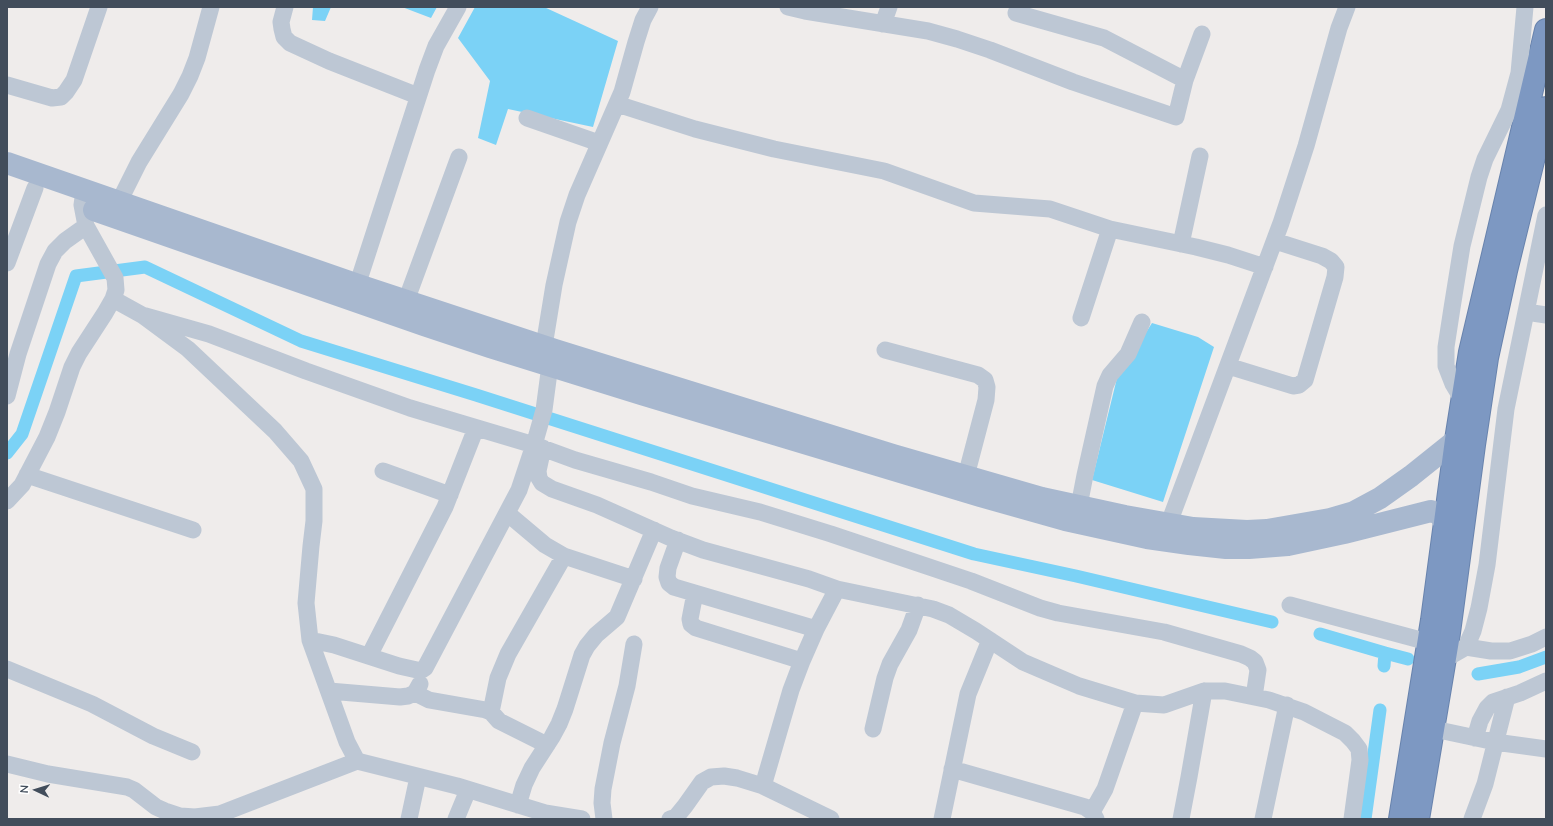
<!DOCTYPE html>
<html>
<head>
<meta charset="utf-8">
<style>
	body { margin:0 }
	#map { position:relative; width:1553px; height:826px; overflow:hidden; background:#efeceb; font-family:Mulish,sans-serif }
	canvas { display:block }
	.frame { position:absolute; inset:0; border:8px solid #424d5b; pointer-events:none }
	.north { position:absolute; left:16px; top:770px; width:40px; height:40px; -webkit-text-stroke:3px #fff; paint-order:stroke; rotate:274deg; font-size:11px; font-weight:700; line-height:16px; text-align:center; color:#424d5b }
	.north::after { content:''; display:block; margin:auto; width:14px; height:18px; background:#424d5b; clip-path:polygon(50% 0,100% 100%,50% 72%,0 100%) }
</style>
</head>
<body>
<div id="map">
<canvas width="1553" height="826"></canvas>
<div class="frame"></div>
<div class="north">N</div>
</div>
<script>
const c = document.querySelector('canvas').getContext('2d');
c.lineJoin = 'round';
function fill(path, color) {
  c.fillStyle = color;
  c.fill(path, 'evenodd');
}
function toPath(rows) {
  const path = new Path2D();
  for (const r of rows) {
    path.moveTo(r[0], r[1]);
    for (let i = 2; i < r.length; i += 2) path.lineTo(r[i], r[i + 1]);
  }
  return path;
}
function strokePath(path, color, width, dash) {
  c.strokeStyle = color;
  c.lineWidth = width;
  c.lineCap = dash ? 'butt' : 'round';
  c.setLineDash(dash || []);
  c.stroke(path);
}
const water = toPath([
	[313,7,331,7,325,21,312,20],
	[402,7,437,7,431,18],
	[475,7,544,7,618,41,593,127,508,109,496,145,478,138,490,81,458,38],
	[1152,323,1198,337,1214,347,1163,502,1092,480,1117,378]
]);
const canal = toPath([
	[7,453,22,434,76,276,145,267,301,341,476,395,974,554,1076,576,1272,622],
	[1320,634,1385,653,1384,666],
	[1385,653,1408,659],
	[1478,674,1519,667,1546,657],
	[1365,819,1380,710]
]);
const minor = toPath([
	[285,7,281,22,282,29,284,37,290,43,329,61,418,96],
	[788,7,805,11,928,31,957,39,990,50,1073,82,1176,117,1185,80],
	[1016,13,1104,38,1185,80,1202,34],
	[883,24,889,7],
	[7,85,52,98,61,97,66,92,74,80,99,7],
	[617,104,695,129,774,149,884,171,974,203,1050,209,1110,229,1196,247,1228,255,1265,267],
	[527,118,599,143],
	[119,202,139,162,181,94,190,76,197,58,211,7],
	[1181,244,1200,156],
	[7,263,35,188],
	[354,295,427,70,436,46,458,7],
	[113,299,142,315,188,349,275,431,301,461,314,489,314,521,311,546,306,603,310,640,347,742,357,761],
	[406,301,459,157],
	[1526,312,1546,315],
	[142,315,209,334,306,371,410,408,534,445,575,460,651,482,692,496,760,512,831,534,971,581,1040,608,1058,613,1164,632,1241,654,1250,658,1255,662,1258,670,1254,697],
	[1081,318,1110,229],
	[544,346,554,285,568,222,577,195,622,92,636,42,643,20,650,7],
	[885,350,978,375,985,380,987,387,986,400,966,476],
	[1228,366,1293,386,1299,385,1305,380,1335,277,1336,267,1331,261,1322,256,1275,241],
	[7,396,18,354,48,264,55,251,65,241,86,226],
	[1462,399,1453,384,1446,366,1446,347,1452,308,1462,246,1479,177,1485,159,1509,110,1519,73,1525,7],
	[543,448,538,471,539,478,542,483,552,489,597,505,671,538,703,550,809,579,837,589,816,629,802,661,791,690,763,786],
	[383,471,450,495],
	[27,475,193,530],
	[7,501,22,485,47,437,57,412,72,367,79,353,105,313,113,299,116,290,115,278,86,226,82,205,84,191],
	[1079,506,1085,475,1105,386,1110,375,1128,354,1142,322],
	[507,513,545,545,564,556,634,579],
	[1169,523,1281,223,1306,146,1339,28,1347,7],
	[678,540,668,568,667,577,669,583,674,587,816,629],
	[837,589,933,609,949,615,976,631,1023,662,1079,686,1135,703,1164,705,1204,691,1225,691,1269,700,1304,712,1345,733,1353,741,1359,749,1360,760,1352,819],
	[695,593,690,619,691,624,696,628,802,661],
	[1290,605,1428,642],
	[310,640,334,645,399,666,417,670,422,670,425,668,519,490,534,445,544,410,550,365,553,355],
	[1466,647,1491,651,1510,651,1532,644,1546,637],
	[369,656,445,507,476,428],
	[1445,659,1466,647,1473,631,1479,608,1487,565,1506,409,1546,215],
	[7,669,92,704,153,736,192,752],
	[329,691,400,697,408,696,415,693,420,684],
	[415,693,429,700,486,710,491,712,499,721,547,745],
	[491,712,498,678,508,654,564,556],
	[873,729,885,678,890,664,909,630,918,605],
	[1434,729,1495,742,1546,749],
	[1475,738,1480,721,1487,708,1493,702,1520,693,1546,681],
	[7,764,48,774,127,787,134,790,156,807,165,811,180,816,195,817,220,814,357,761,457,786,545,813,582,819],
	[952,769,1085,807,1092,812,1096,819],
	[518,805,524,785,532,768,552,737,559,724,565,709,582,655,587,646,596,635,617,617,654,530],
	[1092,812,1105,789,1135,703],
	[409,819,418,777],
	[456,819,468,790],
	[604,819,602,803,603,789,612,743,627,686,634,644],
	[670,819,676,817,685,806,702,782,711,777,724,776,737,778,763,786,831,819],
	[942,819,968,694,990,640],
	[1181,819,1189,777,1204,691],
	[1263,819,1287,705],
	[1472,819,1485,784,1507,697]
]);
const major = toPath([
	[7,163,358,285,555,350,893,455,1042,498,1125,516,1193,528,1247,531,1267,530,1330,519,1354,512,1380,498,1411,476,1456,440],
	[94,210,424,325,490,347,641,394,980,496,1065,520,1147,538,1189,544,1226,548,1249,548,1288,545,1344,533,1431,511,1439,514,1445,523]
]);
const highway = toPath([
	[1400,819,1432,620,1456,440,1470,352,1546,30],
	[1418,819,1448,640,1474,445,1487,358,1506,271,1546,108]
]);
fill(water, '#7bd2f6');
strokePath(canal, '#7bd2f6', 13);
strokePath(highway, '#6883ad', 24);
strokePath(minor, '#bdc7d4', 17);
strokePath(major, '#a8b8cf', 22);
strokePath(highway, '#7d98c2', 22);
</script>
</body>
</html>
